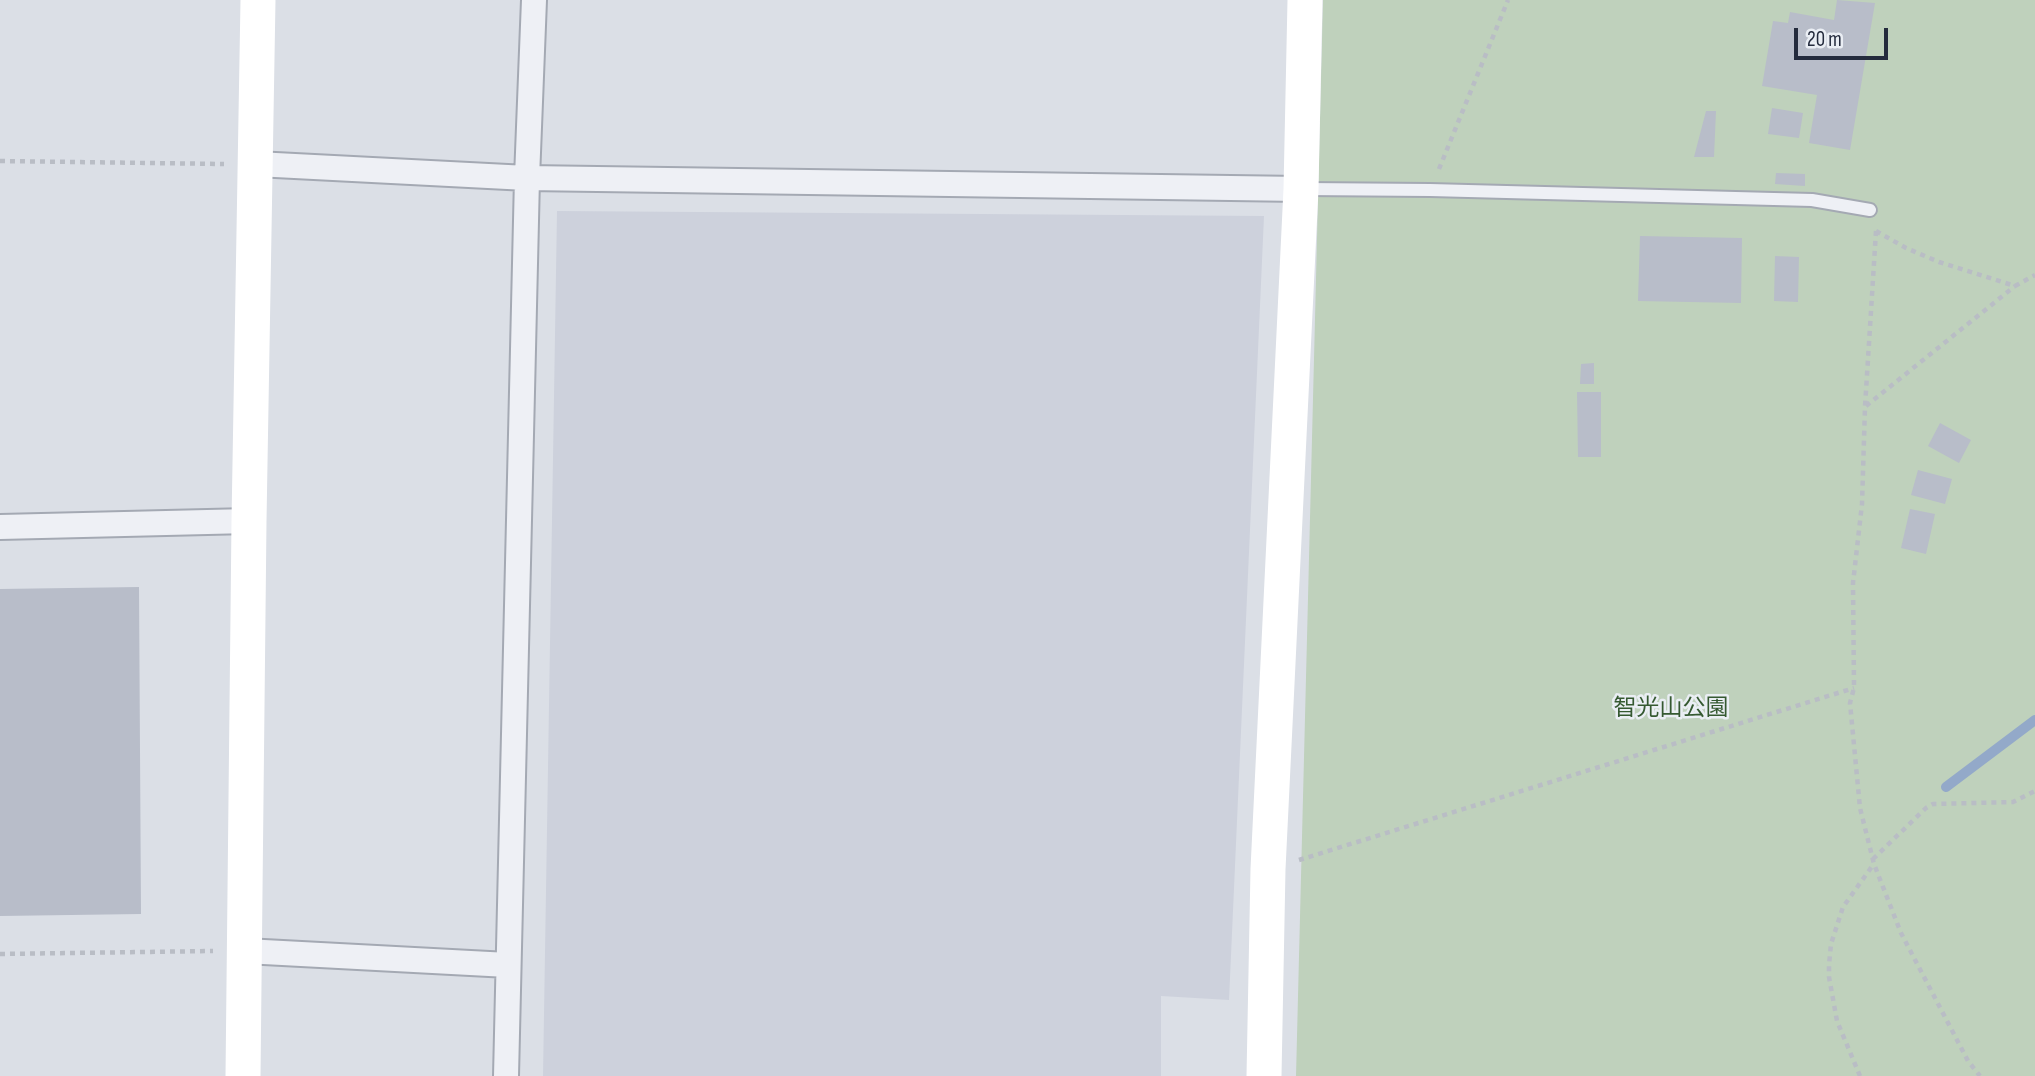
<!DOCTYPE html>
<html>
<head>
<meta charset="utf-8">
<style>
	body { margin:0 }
	#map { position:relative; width:2035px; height:1076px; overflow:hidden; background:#dbdfe6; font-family:"Sofia Sans Condensed",sans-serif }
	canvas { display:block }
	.scale { position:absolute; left:1794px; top:28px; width:94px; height:32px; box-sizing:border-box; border:4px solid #242b3d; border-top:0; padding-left:9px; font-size:21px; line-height:24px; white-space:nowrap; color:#242b3d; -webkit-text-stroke:5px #eaeef4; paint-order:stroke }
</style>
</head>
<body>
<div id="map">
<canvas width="2035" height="1076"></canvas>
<div class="scale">20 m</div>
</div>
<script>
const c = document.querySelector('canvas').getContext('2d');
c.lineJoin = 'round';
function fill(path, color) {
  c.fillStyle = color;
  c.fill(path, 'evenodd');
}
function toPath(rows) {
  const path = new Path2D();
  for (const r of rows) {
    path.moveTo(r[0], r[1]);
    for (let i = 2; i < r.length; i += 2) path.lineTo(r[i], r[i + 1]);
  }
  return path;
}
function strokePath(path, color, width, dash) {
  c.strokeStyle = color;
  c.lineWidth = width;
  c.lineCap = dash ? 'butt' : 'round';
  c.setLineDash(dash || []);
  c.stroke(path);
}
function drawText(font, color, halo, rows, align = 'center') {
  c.font = font + ' "Sofia Sans Condensed","Noto Sans JP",sans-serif';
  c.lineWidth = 5;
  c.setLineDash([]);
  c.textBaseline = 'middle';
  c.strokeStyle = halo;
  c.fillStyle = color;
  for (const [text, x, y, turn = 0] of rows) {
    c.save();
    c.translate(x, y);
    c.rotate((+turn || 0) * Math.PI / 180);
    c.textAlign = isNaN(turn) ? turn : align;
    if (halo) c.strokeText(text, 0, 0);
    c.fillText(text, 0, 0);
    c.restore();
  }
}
const built = toPath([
	[557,211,1264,216,1229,1000,1161,996,1161,1076,543,1076]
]);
const green = toPath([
	[1323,0,2035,0,2035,1076,1296,1076]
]);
const stream = toPath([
	[1946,787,2035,720]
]);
const building = toPath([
	[1837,0,1875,3,1850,150,1809,143,1817,95,1762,86,1773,21,1788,23,1790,12,1834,20],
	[1772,108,1803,113,1799,138,1768,134],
	[1706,111,1716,111,1714,157,1694,157],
	[1776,173,1805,174,1805,186,1775,184],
	[1640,236,1742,238,1741,303,1638,301],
	[1775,256,1799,257,1798,302,1774,301],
	[1594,363,1594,384,1580,384,1581,364],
	[1577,392,1601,392,1601,457,1578,457],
	[1940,423,1971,440,1959,463,1928,446],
	[1918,470,1952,479,1945,504,1911,495],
	[1910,509,1935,514,1926,554,1901,548],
	[139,587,141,914,0,916,0,589]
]);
const path = toPath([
	[0,161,224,164],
	[1439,169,1508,0],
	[1876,231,1865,407,1862,504,1853,583,1854,688,1850,703,1860,808,1874,864,1901,933,1968,1061,1980,1076],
	[1876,231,1906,248,1939,262,2015,286,2035,275],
	[1866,406,2015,286],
	[1873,859,1926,808,1933,804,2013,802,2035,791],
	[1299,860,1854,688],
	[0,954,213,951],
	[1860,1076,1837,1021,1829,977,1829,965,1831,944,1843,907,1873,865]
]);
const lane = toPath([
	[1304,189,1430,190,1812,200,1870,210]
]);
const street = toPath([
	[256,164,527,178,1301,189],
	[0,527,249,521],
	[245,951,508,965],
	[506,1076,527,178,534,0]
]);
const secondary = toPath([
	[243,1076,249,521,258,0],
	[1264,1076,1268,869,1301,189,1305,0]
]);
const parkNames = [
	["智光山公園",1671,709]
];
fill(built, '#cdd1dc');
fill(green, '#bfd1bc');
strokePath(stream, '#93a9c9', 10);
fill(building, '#b8bdc9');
strokePath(lane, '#a4a9b3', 16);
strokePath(street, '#a4a9b3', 28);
strokePath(path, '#b9bdc5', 4.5, [5, 5]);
strokePath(lane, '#eef0f5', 12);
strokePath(street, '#eef0f5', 24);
strokePath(secondary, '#fff', 35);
drawText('23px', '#355931', '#eaeef4', parkNames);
</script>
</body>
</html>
